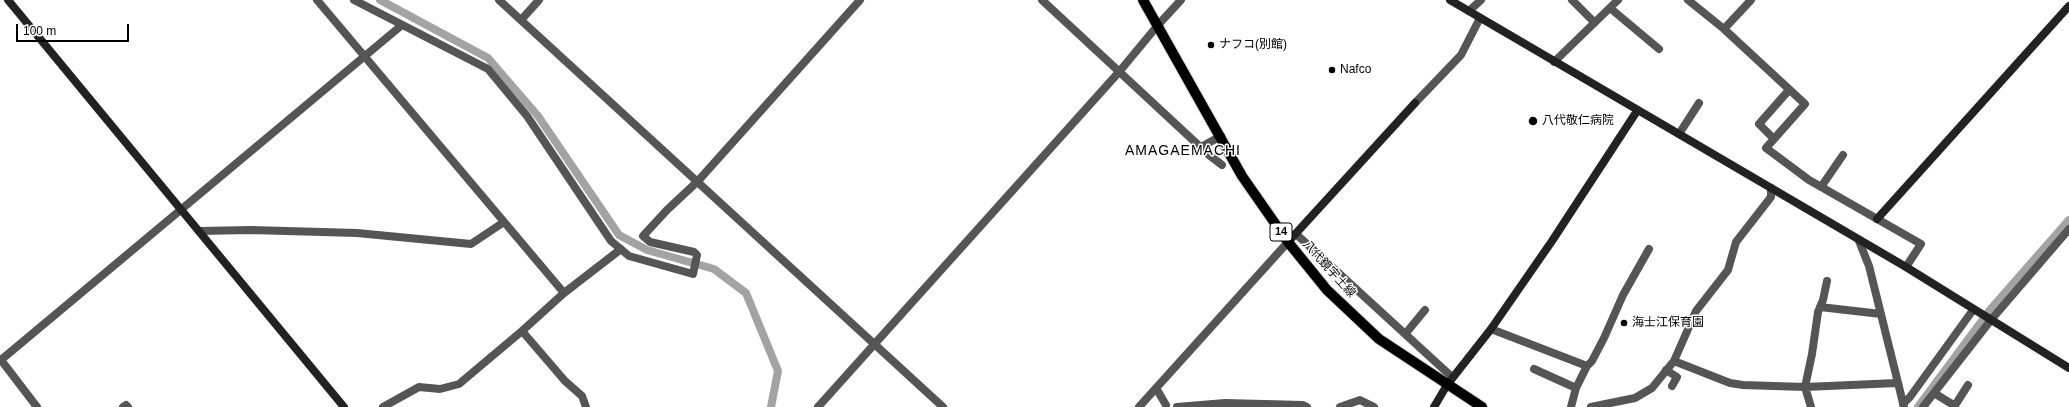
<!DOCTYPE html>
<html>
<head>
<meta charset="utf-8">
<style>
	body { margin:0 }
	#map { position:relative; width:2069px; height:407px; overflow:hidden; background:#fff; font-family:Helvetica,sans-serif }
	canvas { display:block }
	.scale { position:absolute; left:16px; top:24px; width:113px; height:18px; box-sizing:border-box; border:2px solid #000; border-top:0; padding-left:5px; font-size:12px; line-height:14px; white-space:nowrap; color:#000; -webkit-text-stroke:3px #fff; paint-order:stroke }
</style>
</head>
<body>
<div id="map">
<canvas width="2069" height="407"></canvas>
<div class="scale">100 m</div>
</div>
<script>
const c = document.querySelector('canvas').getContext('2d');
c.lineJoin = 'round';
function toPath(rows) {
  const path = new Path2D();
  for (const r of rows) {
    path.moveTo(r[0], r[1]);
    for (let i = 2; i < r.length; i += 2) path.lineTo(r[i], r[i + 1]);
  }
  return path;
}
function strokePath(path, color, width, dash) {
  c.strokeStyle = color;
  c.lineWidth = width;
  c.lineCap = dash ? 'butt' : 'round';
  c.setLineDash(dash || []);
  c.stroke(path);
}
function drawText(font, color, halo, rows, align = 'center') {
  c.font = font + ' Helvetica,"Noto Sans JP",sans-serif';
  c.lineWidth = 3;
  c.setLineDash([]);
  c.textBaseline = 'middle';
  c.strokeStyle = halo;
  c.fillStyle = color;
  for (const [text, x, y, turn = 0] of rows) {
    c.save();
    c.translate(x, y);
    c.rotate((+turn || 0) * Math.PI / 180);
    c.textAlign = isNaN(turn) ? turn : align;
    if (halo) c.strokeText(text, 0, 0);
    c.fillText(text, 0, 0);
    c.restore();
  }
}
const canal = toPath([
	[380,0,488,58,538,116,619,235,647,250,714,269,746,293,778,371,771,407],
	[1918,407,1990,310,2069,220]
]);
const street = toPath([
	[317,0,564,293],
	[354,0,488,69,527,116,611,241,629,256,693,274,697,255,694,252,650,242,643,236,667,210,698,181,860,0],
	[499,0,943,407],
	[1042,0,1209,155,1222,165],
	[1572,0,1594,22],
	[1688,0,1724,29,1805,104,1766,148,1809,180,1921,244,1906,267],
	[1610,8,1659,49],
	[1469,11,1481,0],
	[521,20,539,0],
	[1724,29,1751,0],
	[1554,62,1618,0],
	[1415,103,1461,55,1480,18],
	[1679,134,1699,103],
	[1774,139,1759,124,1789,90],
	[1201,147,1221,136],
	[1821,187,1843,155],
	[199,231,251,230,357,233,471,244,504,222],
	[1296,234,1452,377],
	[1859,241,1869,266,1904,407],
	[1820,307,1881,314],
	[1491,329,1587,366],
	[522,331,565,381,582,396,586,407],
	[1406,333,1425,310],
	[1674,361,1730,383,1743,385,1805,387,1897,383],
	[1534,369,1576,388],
	[1666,370,1677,377,1672,386],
	[1156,388,1166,405],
	[1934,393,1955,406],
	[1903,404,1910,397,1973,310],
	[37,407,1,360,402,25],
	[123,407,126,405,128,407],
	[383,407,419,387,440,389,459,384,522,331,564,293,621,249],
	[818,407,1119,72,1158,25,1181,0],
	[1139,407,1288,242],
	[1177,407,1225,403,1303,405,1307,407],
	[1340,407,1360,400,1374,407],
	[1571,407,1576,388,1587,366,1592,361,1604,338,1623,295,1649,249],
	[1591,407,1635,398,1652,388,1674,361,1696,311,1728,270,1736,242,1771,197,1771,188],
	[1811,407,1805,387,1812,354,1818,312,1823,300,1827,281],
	[1923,407,1991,320,2069,229],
	[1954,407,1968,385]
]);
const secondary = toPath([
	[8,0,344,407],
	[1450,0,1906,267,2069,368],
	[1877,219,2069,6],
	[1288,242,1415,103],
	[1434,407,1447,385,1491,329,1552,241,1637,111]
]);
const primary = toPath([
	[1143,0,1242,176,1288,242,1327,290,1379,339,1482,407]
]);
const markers = [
	[1211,45,4,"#000"],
	[1332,70,4,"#000"],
	[1533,121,5,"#000"],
	[1624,323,4,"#000"]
];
const shields = [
	[1281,232,22]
];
const shieldNames = [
	["14",1281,232]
];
const poiNames = [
	["ナフコ(別館)",1219,45],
	["Nafco",1340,70],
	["八代敬仁病院",1542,121],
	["海士江保育園",1632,323]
];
const streetNames = [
	["八代鏡宇土線",1329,269,48]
];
const quarterNames = [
	["AMAGAEMACHI",1183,151]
];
strokePath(canal, '#a3a3a3', 8);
strokePath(primary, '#dbdbdb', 12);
strokePath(street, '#555', 8);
strokePath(secondary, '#222', 8);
strokePath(primary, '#000', 10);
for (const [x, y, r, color] of markers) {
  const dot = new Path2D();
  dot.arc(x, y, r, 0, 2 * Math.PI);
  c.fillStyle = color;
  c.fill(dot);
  strokePath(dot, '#fff', 1.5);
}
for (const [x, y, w] of shields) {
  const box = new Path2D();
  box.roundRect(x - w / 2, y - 9, w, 18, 3);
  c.fillStyle = '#fff';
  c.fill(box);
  strokePath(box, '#000', 1);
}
drawText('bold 11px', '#000', null, shieldNames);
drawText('12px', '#000', '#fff', poiNames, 'left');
drawText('12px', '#000', '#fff', streetNames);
c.letterSpacing = '1px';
drawText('14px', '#000', '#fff', quarterNames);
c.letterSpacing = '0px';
</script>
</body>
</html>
